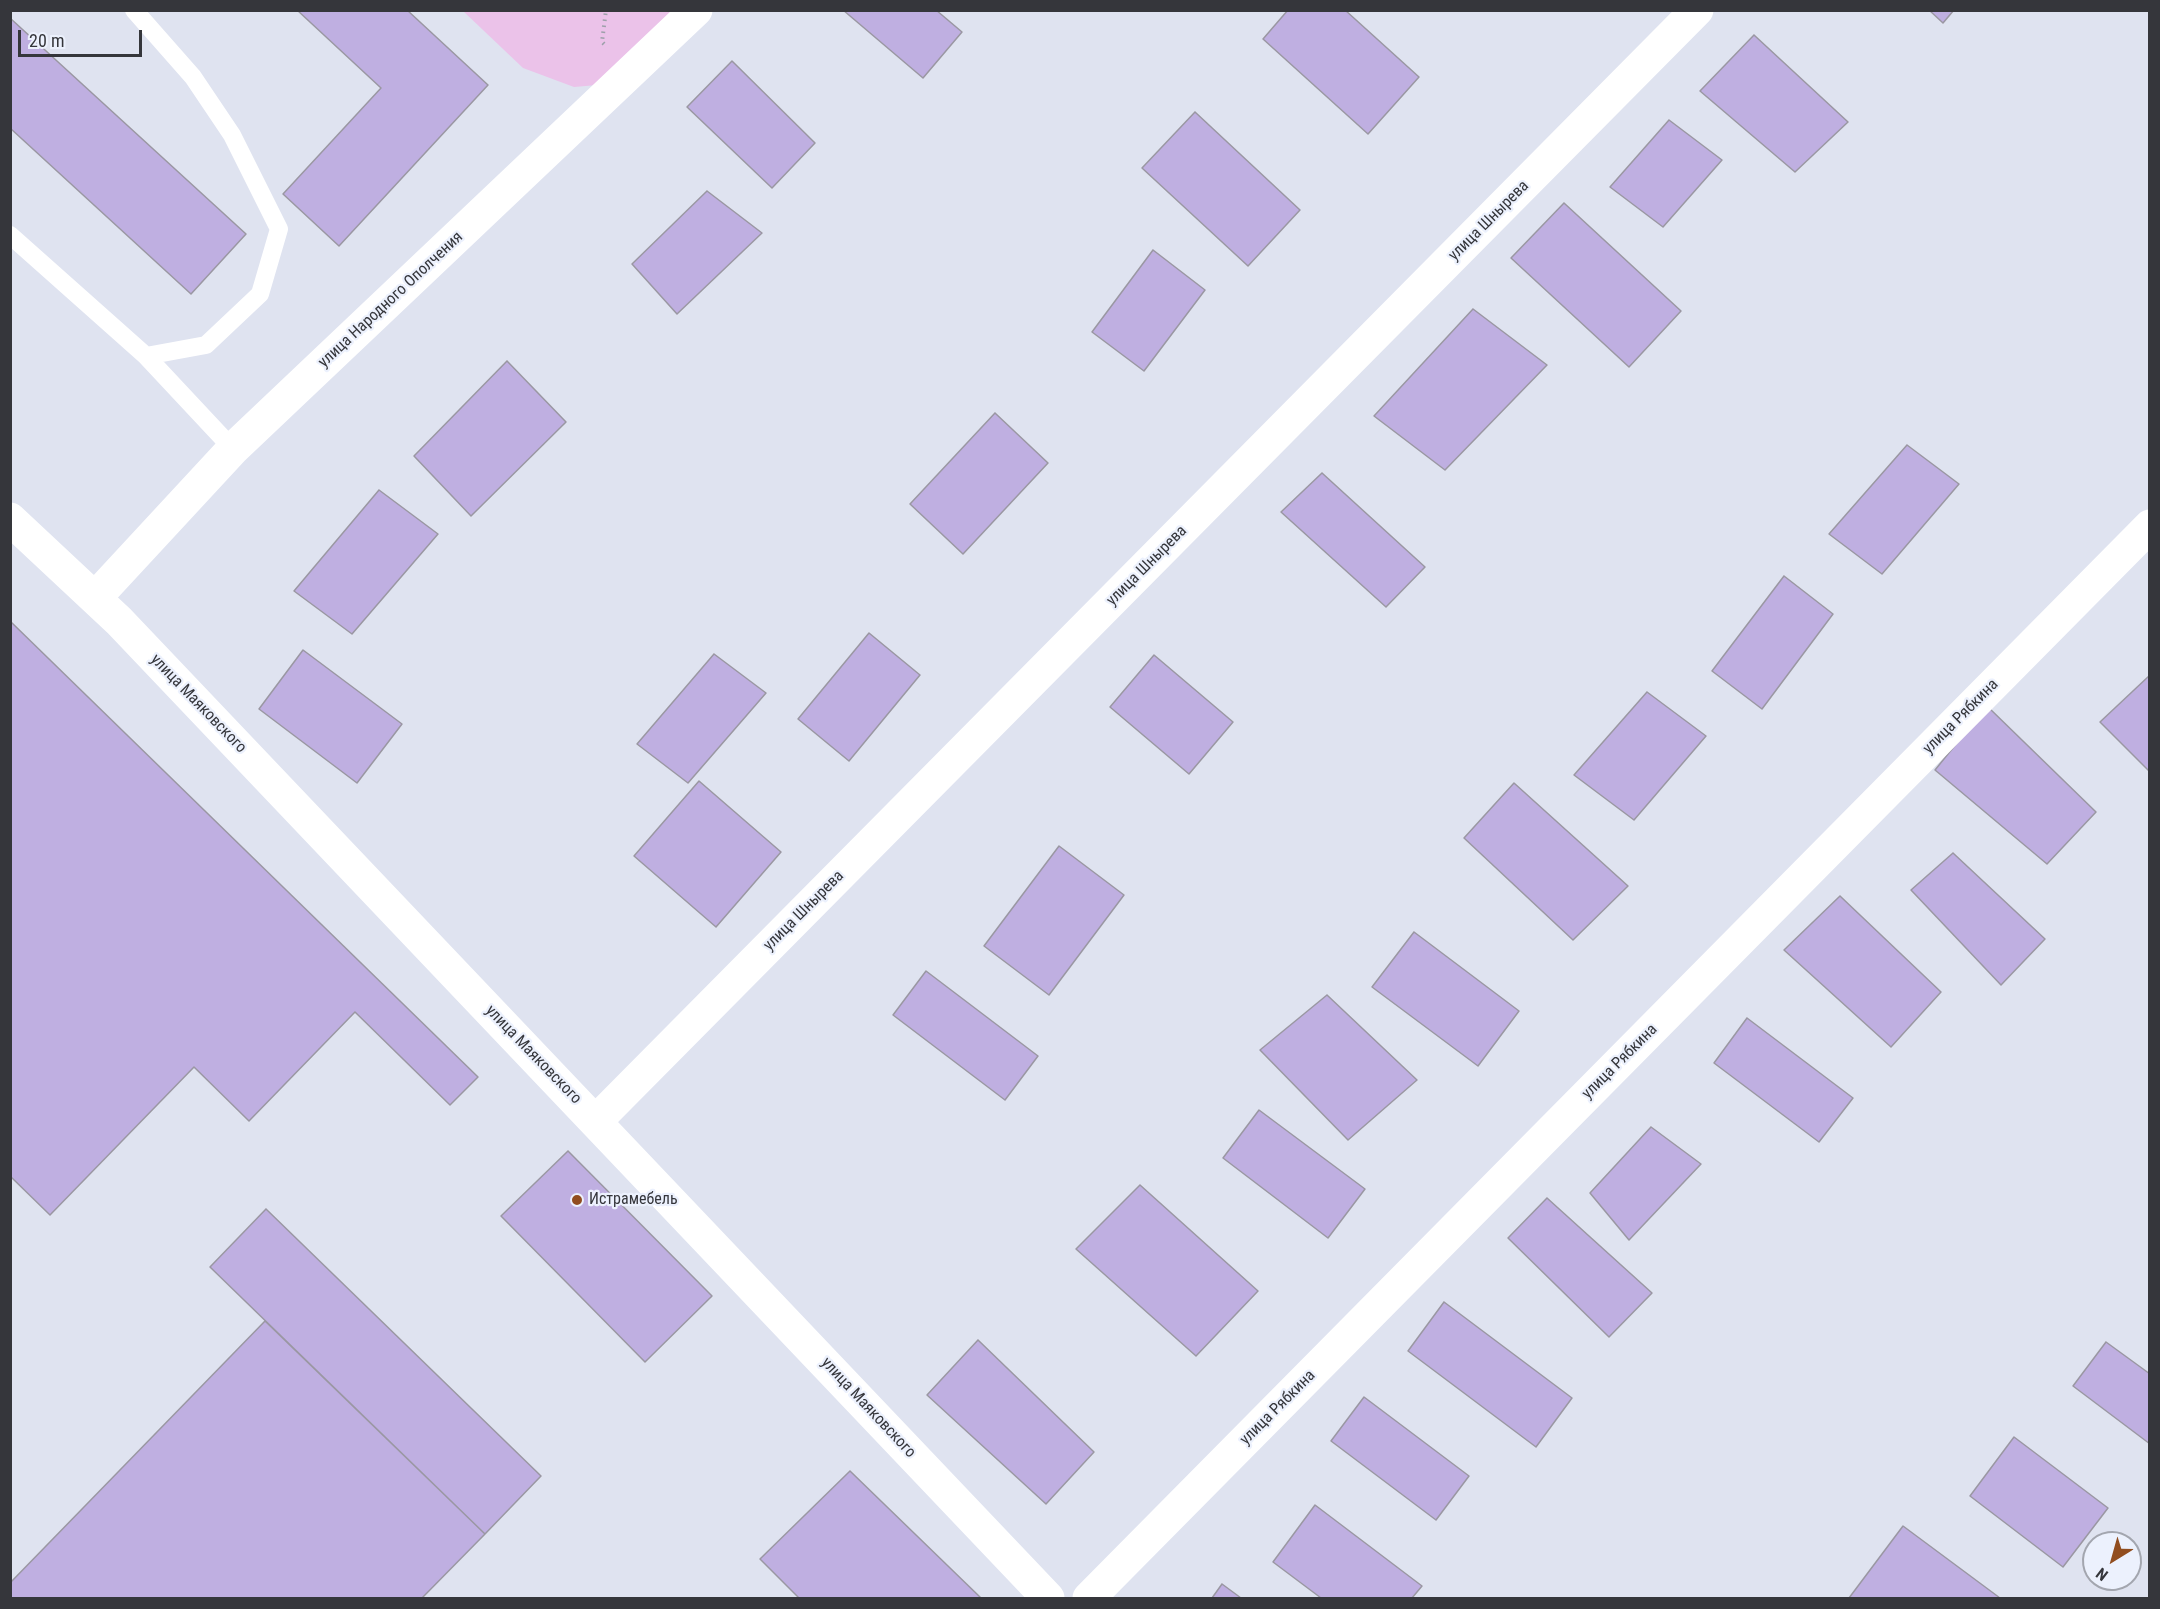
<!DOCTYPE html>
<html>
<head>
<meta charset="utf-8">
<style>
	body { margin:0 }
	#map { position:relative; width:2160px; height:1609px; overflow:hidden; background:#dfe3f0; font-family:"Roboto Condensed",sans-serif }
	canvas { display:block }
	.frame { position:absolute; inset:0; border:12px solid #35363b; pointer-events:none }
	.north { position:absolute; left:2082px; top:1531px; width:60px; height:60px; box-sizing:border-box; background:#ecf1fd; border:2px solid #a3a6af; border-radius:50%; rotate:217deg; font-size:16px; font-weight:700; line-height:24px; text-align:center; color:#35363b }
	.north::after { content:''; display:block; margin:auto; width:21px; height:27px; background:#914d1f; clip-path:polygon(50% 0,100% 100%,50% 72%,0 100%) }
	.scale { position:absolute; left:18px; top:30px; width:124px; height:27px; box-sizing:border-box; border:3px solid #35363b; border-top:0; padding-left:8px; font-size:18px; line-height:21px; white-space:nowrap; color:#35363b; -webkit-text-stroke:4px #ecf1fd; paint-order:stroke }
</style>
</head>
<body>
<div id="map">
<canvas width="2160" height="1609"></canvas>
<div class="frame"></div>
<div class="north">N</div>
<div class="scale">20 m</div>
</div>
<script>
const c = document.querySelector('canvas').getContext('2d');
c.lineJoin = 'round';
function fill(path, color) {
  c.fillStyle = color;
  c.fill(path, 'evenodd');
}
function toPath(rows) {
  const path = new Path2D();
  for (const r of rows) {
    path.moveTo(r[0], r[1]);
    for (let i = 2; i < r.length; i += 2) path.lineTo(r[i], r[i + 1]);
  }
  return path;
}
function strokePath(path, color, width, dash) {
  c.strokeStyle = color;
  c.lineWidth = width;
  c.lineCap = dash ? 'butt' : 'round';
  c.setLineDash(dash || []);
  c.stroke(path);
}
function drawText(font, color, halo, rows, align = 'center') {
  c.font = font + ' "Roboto Condensed",sans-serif';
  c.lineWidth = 4.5;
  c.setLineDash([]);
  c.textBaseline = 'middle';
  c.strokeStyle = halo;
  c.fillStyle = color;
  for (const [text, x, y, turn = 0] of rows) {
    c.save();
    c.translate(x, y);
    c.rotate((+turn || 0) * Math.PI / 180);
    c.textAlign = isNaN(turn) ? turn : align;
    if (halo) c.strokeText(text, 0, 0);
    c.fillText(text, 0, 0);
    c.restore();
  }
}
const green = toPath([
	[463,11,686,11,609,84,574,87,523,68]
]);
const building = toPath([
	[297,10,407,10,488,85,339,246,283,194,381,88,297,10],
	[843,10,936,10,962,32,923,78,843,10],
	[1288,10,1345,10,1419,77,1368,134,1263,39,1288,10],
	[1929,10,1954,10,1943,23,1929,10],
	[10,18,246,234,191,294,10,128,10,18],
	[1754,35,1848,122,1795,172,1700,91,1754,35],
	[732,61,815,143,772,188,687,107,732,61],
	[1195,112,1300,210,1248,266,1142,168,1195,112],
	[1669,120,1722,160,1663,227,1610,187,1669,120],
	[707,191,762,233,677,314,632,264,707,191],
	[1564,203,1681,311,1629,367,1511,258,1564,203],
	[1153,250,1205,290,1144,371,1092,332,1153,250],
	[1473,309,1547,365,1445,470,1374,416,1473,309],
	[507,361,566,422,471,516,414,456,507,361],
	[995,413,1048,463,963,554,910,504,995,413],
	[1907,445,1959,484,1882,574,1829,534,1907,445],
	[1322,473,1425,567,1386,607,1281,512,1322,473],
	[379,490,438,534,352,634,294,591,379,490],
	[1784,576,1833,614,1762,709,1712,671,1784,576],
	[10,621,478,1077,450,1105,355,1012,249,1121,194,1067,50,1215,10,1176,10,621],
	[869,633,920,675,849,761,798,719,869,633],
	[303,650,402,724,357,783,259,709,303,650],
	[714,654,766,693,688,783,637,744,714,654],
	[1154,655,1233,722,1189,774,1110,707,1154,655],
	[2150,675,2150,772,2100,722,2150,675],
	[1647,692,1706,736,1634,820,1574,775,1647,692],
	[1987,706,2096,812,2047,864,1935,770,1987,706],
	[699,781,781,852,716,927,634,856,699,781],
	[1514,783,1628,886,1573,940,1464,838,1514,783],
	[1059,846,1124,895,1049,995,984,946,1059,846],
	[1953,853,2045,939,2001,985,1911,890,1953,853],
	[1840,896,1941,992,1891,1047,1784,950,1840,896],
	[1414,932,1519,1011,1478,1066,1372,987,1414,932],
	[926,971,1038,1056,1005,1100,893,1015,926,971],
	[1327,995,1417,1080,1348,1140,1260,1050,1327,995],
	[1747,1018,1853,1098,1819,1142,1714,1063,1747,1018],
	[1259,1110,1365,1189,1328,1238,1223,1158,1259,1110],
	[1651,1127,1701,1164,1629,1240,1590,1193,1651,1127],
	[568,1151,712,1296,645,1362,501,1216,568,1151],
	[1140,1185,1258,1291,1196,1356,1076,1249,1140,1185],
	[1547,1198,1652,1293,1609,1337,1508,1238,1547,1198],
	[266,1209,541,1476,485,1534,210,1267,266,1209],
	[1444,1302,1572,1398,1536,1447,1408,1351,1444,1302],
	[265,1321,485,1534,422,1598,10,1598,10,1583,265,1321],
	[978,1340,1094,1452,1046,1504,927,1395,978,1340],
	[2106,1342,2150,1374,2150,1444,2073,1386,2106,1342],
	[1364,1397,1469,1476,1436,1520,1331,1441,1364,1397],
	[2014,1437,2108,1508,2063,1567,1970,1496,2014,1437],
	[850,1471,981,1598,799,1598,760,1559,850,1471],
	[1315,1505,1422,1586,1412,1598,1321,1598,1273,1562,1315,1505],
	[1903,1526,2000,1598,1849,1598,1903,1526],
	[1222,1584,1241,1598,1212,1598,1222,1584]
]);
const path = toPath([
	[604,44,602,42,606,10]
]);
const service = toPath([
	[134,10,193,77,232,135,279,229,260,294,206,345,146,356],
	[10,235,146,356,233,449]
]);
const minor = toPath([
	[10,519,119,621,1048,1598],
	[95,598,233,449,696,10],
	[596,1121,1697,10],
	[1089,1598,2150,526]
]);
const markers = [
	[577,1200,6,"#914d1f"]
];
const streetNames = [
	["улица Шнырева",1489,221,-45],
	["улица Народного Ополчения",391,300,-43],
	["улица Шнырева",1147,566,-45],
	["улица Маяковского",198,704,46],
	["улица Рябкина",1961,717,-45],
	["улица Шнырева",804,911,-45],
	["улица Маяковского",533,1055,46],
	["улица Рябкина",1620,1062,-45],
	["улица Маяковского",868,1408,47],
	["улица Рябкина",1278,1408,-45]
];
const poiNames = [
	["Истрамебель",589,1200]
];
fill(green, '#ebc2e9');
fill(building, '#bfafe1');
strokePath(building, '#9a97a2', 1.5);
strokePath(path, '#9da0aa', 4, [1.5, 4.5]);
strokePath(service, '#fff', 18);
strokePath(minor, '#fff', 33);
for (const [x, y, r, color] of markers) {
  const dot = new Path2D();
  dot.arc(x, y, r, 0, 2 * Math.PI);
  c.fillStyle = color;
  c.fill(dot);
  strokePath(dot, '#ecf1fd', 2);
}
drawText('16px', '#35363b', '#ecf1fd', streetNames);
drawText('16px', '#35363b', '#ecf1fd', poiNames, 'left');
</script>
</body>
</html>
